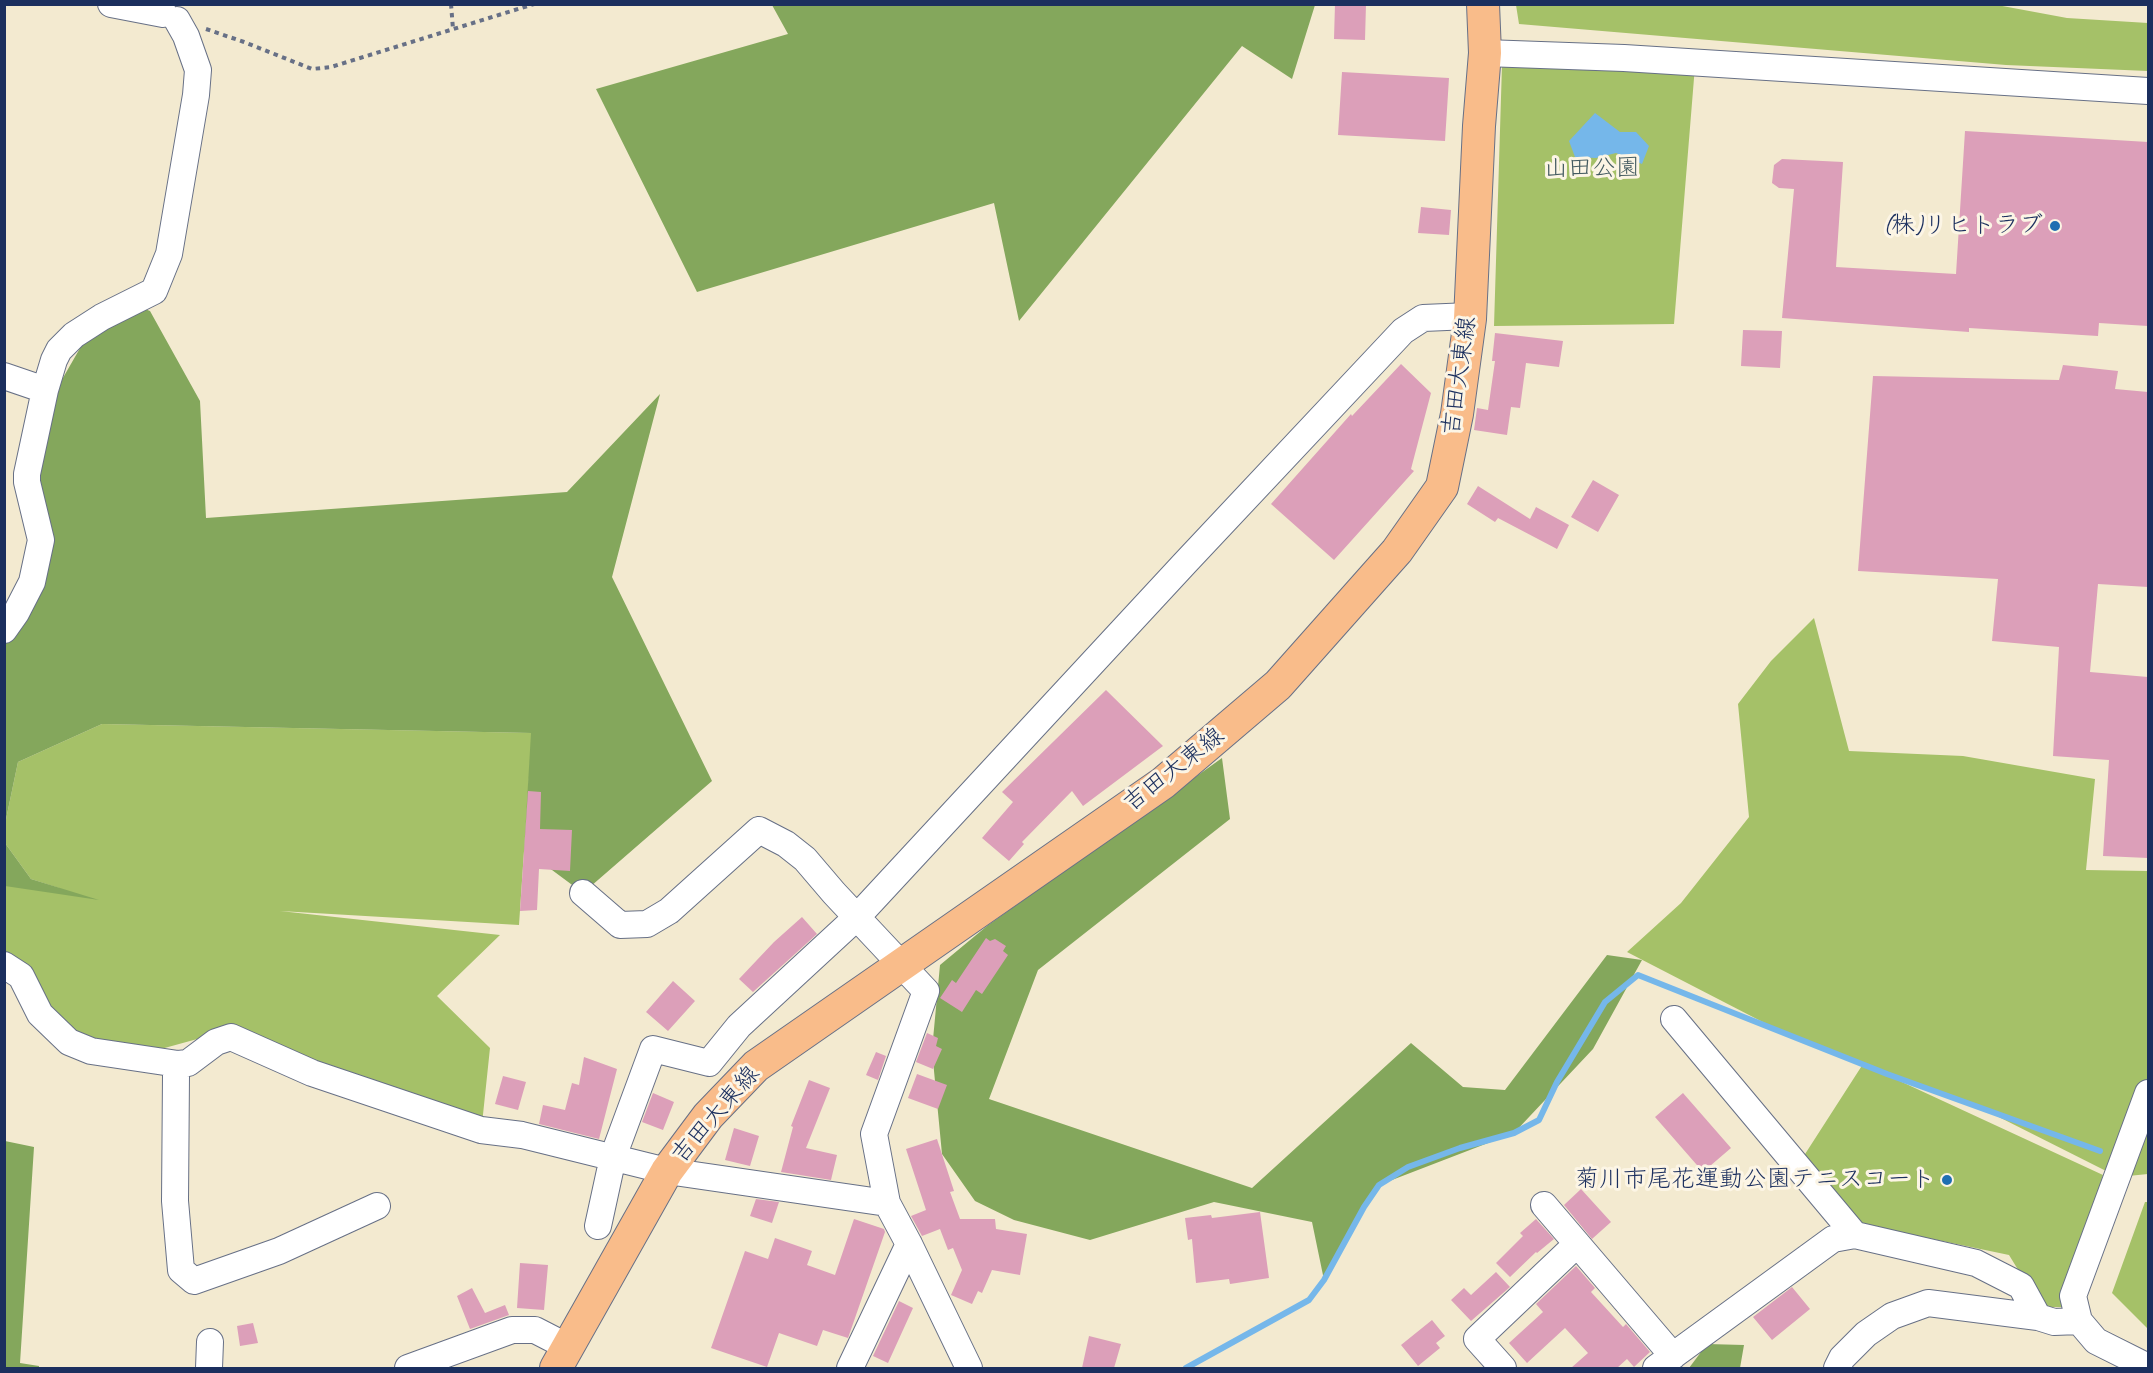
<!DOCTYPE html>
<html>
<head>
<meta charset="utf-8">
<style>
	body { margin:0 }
	#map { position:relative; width:2153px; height:1373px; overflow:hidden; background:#f3ead0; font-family:Caveat,sans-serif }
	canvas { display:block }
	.frame { position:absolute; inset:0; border:6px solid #1b2f5e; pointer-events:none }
</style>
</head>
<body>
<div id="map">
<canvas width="2153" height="1373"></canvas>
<div class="frame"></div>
</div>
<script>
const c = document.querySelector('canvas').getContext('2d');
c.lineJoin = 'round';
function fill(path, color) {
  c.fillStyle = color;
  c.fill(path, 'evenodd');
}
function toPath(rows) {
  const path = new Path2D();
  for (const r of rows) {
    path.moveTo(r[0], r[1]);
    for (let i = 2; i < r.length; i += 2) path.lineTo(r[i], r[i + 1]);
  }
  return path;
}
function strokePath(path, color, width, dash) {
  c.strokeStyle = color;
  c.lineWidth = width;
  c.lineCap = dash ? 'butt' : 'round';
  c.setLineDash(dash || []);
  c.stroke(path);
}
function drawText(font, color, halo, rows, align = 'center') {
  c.font = font + ' Caveat,"Klee One",sans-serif';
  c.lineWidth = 6;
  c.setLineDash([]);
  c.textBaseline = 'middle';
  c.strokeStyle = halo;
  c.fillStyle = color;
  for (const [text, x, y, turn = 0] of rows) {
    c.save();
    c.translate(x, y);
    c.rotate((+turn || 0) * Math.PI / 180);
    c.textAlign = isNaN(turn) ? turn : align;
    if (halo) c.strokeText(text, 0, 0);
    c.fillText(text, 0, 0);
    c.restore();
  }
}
const green = toPath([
	[1516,5,1997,5,2067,18,2148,23,2148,71,2006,65,1519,24],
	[1502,65,1695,66,1674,324,1494,326],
	[1814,618,1849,751,1963,756,2095,779,2086,870,2148,871,2148,1174,2118,1177,1975,1105,1782,1032,1627,952,1681,903,1749,817,1738,704,1771,661],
	[102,724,532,733,519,925,280,911,500,935,437,996,490,1048,482,1124,230,1030,150,1052,90,1045,59,1027,5,958,5,883,59,888,31,879,5,843,5,824,18,762],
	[1863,1064,2103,1175,2062,1307,2041,1307,2009,1255,1856,1223,1798,1165],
	[2145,1202,2148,1202,2148,1329,2112,1293]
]);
const forest = toPath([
	[772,5,1315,5,1292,79,1242,46,1019,321,994,203,697,292,596,89,788,34],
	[135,305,150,311,200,401,206,518,567,492,660,394,612,577,712,781,583,893,552,870,524,852,531,733,102,724,18,762,5,824,5,623,53,533,36,487,56,390,87,336],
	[1222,758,1230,819,1038,970,989,1099,1252,1188,1411,1043,1463,1087,1505,1090,1607,955,1642,960,1593,1049,1514,1133,1379,1185,1324,1280,1312,1222,1214,1202,1090,1240,1014,1220,975,1201,942,1154,932,1050,940,965,987,926],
	[5,843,31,879,99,900,5,886],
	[5,1141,34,1147,20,1363,39,1366,39,1368,5,1368],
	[1707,1344,1744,1345,1740,1368,1689,1368]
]);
const water = toPath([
	[1595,113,1620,132,1636,132,1649,146,1642,164,1616,153,1596,158,1575,157,1569,141]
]);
const stream = toPath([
	[1186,1368,1309,1300,1324,1280,1364,1207,1379,1185,1408,1167,1460,1148,1514,1133,1539,1120,1557,1082,1605,1002,1638,975,1887,1074,2100,1151]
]);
const building = toPath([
	[1335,4,1366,4,1365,40,1334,39],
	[1342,72,1449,78,1445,141,1338,135],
	[1965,131,2148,142,2148,326,2099,323,2098,336,1969,328,1969,332,1782,318,1794,189,1779,188,1772,183,1774,165,1782,159,1843,162,1836,267,1956,274],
	[1421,207,1451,210,1449,235,1418,233],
	[1743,330,1782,331,1780,368,1741,366],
	[1495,333,1563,341,1559,367,1526,363,1520,408,1511,407,1507,435,1474,430,1477,408,1488,410,1495,361,1492,361],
	[1401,364,1431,393,1411,469,1414,471,1334,560,1271,504,1351,414,1352,416],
	[2063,365,2118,371,2115,389,2148,392,2148,587,2098,584,2090,672,2148,677,2148,858,2103,856,2109,760,2053,756,2059,647,1992,641,1998,579,1858,571,1873,376,2059,380],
	[1593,480,1619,495,1598,532,1571,517],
	[1478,486,1530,519,1536,507,1569,525,1557,549,1498,518,1495,522,1467,504],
	[1106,690,1163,746,1083,806,1072,791,1022,842,1024,844,1009,861,982,838,1013,802,1002,792],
	[528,791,541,792,540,829,572,830,570,871,539,869,537,910,520,911],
	[802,917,817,934,753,992,739,979,774,942],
	[986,938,990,941,995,939,1006,946,1003,951,1008,955,982,994,976,990,962,1012,940,998,952,980,956,983],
	[673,981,695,1001,668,1031,646,1012],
	[927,1033,938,1038,936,1046,942,1049,933,1069,916,1062],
	[876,1052,886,1056,878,1080,866,1075],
	[584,1057,617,1069,599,1139,539,1124,543,1105,565,1110,572,1083,579,1085],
	[917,1074,947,1085,938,1109,908,1098],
	[503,1076,526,1082,518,1110,495,1104],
	[809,1080,830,1088,806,1148,837,1155,831,1180,781,1172,793,1127,791,1126],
	[653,1093,674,1102,663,1130,642,1122],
	[1683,1093,1731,1148,1703,1172,1655,1117],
	[734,1128,759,1136,750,1166,725,1160],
	[937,1139,954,1191,950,1192,960,1219,995,1219,996,1229,1027,1234,1020,1275,992,1270,982,1293,978,1291,972,1304,951,1295,962,1270,953,1248,948,1250,940,1229,922,1236,911,1216,926,1210,906,1149],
	[1581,1189,1611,1222,1592,1239,1564,1205],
	[756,1199,779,1202,772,1223,750,1216],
	[1260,1212,1269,1278,1230,1284,1229,1279,1196,1283,1192,1239,1188,1240,1185,1218,1211,1215,1212,1218],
	[854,1219,884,1229,885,1232,848,1338,823,1330,817,1346,779,1333,767,1367,711,1348,745,1251,768,1259,775,1238,812,1251,807,1265,835,1275],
	[1536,1219,1554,1239,1537,1253,1536,1252,1510,1277,1496,1263,1523,1236,1520,1233],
	[520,1263,548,1265,544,1310,517,1308],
	[1576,1266,1595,1288,1591,1292,1623,1327,1626,1324,1650,1352,1634,1367,1627,1359,1617,1368,1571,1368,1588,1353,1565,1328,1527,1363,1509,1343,1543,1312,1536,1304],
	[1496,1272,1510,1287,1471,1321,1451,1300,1464,1288,1471,1295],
	[1792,1287,1810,1309,1772,1340,1753,1317],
	[472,1288,485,1313,505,1305,509,1315,470,1329,457,1296],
	[899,1301,913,1308,888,1363,873,1356],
	[1432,1320,1445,1336,1436,1343,1440,1348,1418,1366,1401,1345],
	[253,1323,258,1343,240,1346,237,1326],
	[1089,1336,1121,1344,1114,1368,1082,1368]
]);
const path = toPath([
	[451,4,453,29],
	[206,29,244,42,312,69,331,67,534,4]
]);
const minor = toPath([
	[111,4,163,14,161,4],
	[1485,53,1624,58,2148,91],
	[4,376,45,390],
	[4,630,16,613,32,582,41,540,27,482,27,474,45,390,54,360,59,350,74,335,102,317,154,291,169,254,196,95,198,70,186,36,177,20],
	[583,893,620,925,647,924,669,911,759,830,786,844,805,859,834,893,926,991,874,1134,887,1203,909,1244,969,1368],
	[4,965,21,976,40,1014,69,1042,91,1051,178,1064,176,1075,175,1201,181,1270,194,1281,279,1251,377,1206],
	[1674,1019,1855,1235],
	[178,1064,188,1063,216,1042,231,1037,312,1073,481,1130,522,1135,667,1171,887,1203],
	[2148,1093,2073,1296,2079,1321,2096,1341,2148,1367],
	[1544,1205,1673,1356],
	[598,1226,613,1157,653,1049,709,1063,739,1026,857,917,1185,563,1403,331,1423,318,1470,316],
	[209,1368,210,1342],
	[408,1368,512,1330,535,1330,568,1347],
	[850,1368,909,1244],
	[1503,1368,1477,1339,1577,1244],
	[1656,1368,1833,1239,1855,1235,1976,1263,2021,1286,2038,1317],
	[1837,1368,1842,1358,1866,1334,1892,1316,1928,1303,2038,1317,2054,1322,2079,1321]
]);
const major = toPath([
	[556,1368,667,1171,708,1116,756,1066,1163,783,1278,685,1397,551,1442,487,1457,414,1470,319,1479,126,1485,53,1483,4]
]);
const markers = [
	[2055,226,6,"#1f6fb2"],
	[1947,1180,6,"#1f6fb2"]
];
const parkNames = [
	["山田公園",1592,169]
];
const poiNames = [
	["(株)リヒトラブ",2043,226],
	["菊川市尾花運動公園テニスコート",1935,1180]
];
const streetNames = [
	["吉田大東線",1460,376,-82],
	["吉田大東線",1174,770,-38],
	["吉田大東線",716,1115,-49]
];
fill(green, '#a5c168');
fill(forest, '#84a75c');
fill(water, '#75b7ea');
strokePath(stream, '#75b7ea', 6);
fill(building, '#dc9fb9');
strokePath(minor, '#677086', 28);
strokePath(major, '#677086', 34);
strokePath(path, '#677086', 4, [4.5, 4.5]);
strokePath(minor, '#fff', 26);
strokePath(major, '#f9bc8a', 32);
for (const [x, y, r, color] of markers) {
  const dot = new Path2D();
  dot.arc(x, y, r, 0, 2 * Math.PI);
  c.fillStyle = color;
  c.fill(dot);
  strokePath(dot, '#fcf5e5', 2);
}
drawText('24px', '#445b61', '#fcf5e5', parkNames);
drawText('24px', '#1b2f5e', '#fcf5e5', poiNames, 'right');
drawText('24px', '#1b2f5e', '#fcf5e5', streetNames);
</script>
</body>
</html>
